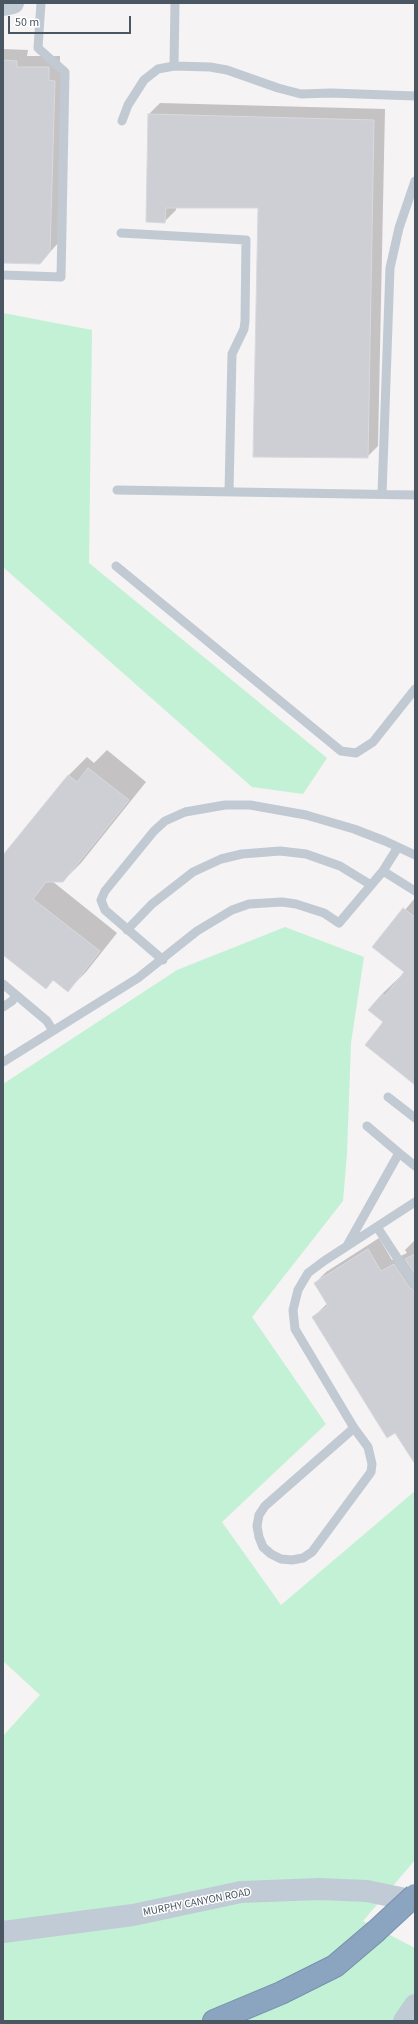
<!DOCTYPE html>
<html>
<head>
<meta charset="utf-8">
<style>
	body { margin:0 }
	#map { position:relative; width:418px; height:2024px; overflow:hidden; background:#f5f3f3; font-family:"Source Sans 3",sans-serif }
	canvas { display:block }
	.frame { position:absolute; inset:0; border:4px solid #4a5661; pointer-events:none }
	.scale { position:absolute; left:8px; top:16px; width:123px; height:18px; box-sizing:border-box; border:2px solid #4a5661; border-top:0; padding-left:5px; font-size:12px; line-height:14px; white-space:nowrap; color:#4a5661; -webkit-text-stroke:3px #fff; paint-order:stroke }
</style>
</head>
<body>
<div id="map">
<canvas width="418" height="2024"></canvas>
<div class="frame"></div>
<div class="scale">50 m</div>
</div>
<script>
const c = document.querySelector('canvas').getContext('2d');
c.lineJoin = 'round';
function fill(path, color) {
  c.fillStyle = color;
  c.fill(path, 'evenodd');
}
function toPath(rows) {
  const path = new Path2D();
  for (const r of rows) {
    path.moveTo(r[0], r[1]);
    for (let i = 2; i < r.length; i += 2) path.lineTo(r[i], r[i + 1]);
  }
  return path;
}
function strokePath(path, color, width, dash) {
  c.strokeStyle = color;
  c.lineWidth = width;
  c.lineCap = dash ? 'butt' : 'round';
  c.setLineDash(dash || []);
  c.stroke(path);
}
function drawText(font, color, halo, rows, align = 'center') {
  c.font = font + ' "Source Sans 3",sans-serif';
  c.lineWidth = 3;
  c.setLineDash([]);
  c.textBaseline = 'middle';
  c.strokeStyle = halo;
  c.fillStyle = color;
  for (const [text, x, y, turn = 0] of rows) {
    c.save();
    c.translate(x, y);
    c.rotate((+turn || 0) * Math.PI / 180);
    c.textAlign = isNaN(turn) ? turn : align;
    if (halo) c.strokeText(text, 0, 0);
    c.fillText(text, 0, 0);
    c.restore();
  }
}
const green = toPath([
	[3,313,92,330,89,563,327,758,303,794,252,787,3,567],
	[285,927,364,957,351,1043,347,1154,343,1201,252,1317,326,1424,222,1522,281,1605,415,1491,415,1860,363,1921,415,1948,415,2021,3,2021,3,1736,40,1695,3,1661,3,1084,177,970]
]);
const shadow = toPath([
	[3,49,28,50,27,56,60,56,60,70,65,70,61,240,40,263,3,262],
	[160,103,385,109,378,446,367,457,259,207,176,207,176,210,164,222,149,114],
	[107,750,146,782,81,863,63,881,52,881,117,933,86,972,68,990,54,979,46,988,3,954,3,857,69,775,87,757,94,763],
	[415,898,415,1083,385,1022,382,994,405,972,374,947],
	[379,1238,392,1260,407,1253,405,1250,415,1240,415,1449,395,1432,313,1317,328,1303,315,1283,326,1272]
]);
const building = toPath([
	[3,60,17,61,17,67,49,67,49,80,55,81,50,252,40,264,3,263,3,60],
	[148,114,374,120,368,458,253,457,258,208,166,208,165,223,146,222,148,114],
	[88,768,129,800,63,882,46,882,33,899,100,951,68,992,53,980,46,989,3,955,3,855,68,775,77,782,88,768],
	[403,908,415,917,415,1085,365,1045,383,1022,368,1010,382,994,385,996,404,972,372,947,403,908],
	[368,1249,381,1271,394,1264,410,1288,415,1291,415,1464,395,1433,387,1438,312,1317,328,1306,314,1283,368,1249],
	[415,1254,415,1274,405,1259,415,1254]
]);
const lane = toPath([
	[174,66,210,67,227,70,278,88,301,94,331,93,415,96],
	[122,121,128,105,144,80,158,69,174,66,175,3],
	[121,233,246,240,245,321,244,329,232,354,229,492],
	[3,275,61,277,65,72,38,48,41,3],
	[117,490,415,495],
	[382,494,390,268,399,228,415,181],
	[116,566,341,751,356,753,373,742,415,689],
	[383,871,415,891],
	[127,930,152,904,193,872,221,859,242,854,280,851,306,854,340,866,371,885],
	[163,960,105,910,101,900,105,891,154,831,165,821,185,812,225,805,250,805,306,815,354,829,385,841,415,855],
	[3,984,47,1021,53,1031],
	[3,1007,12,1001,16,995],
	[3,1062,138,978,197,931,232,910,249,904,282,902,296,904,324,913,339,923,383,871,398,847],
	[388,1097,415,1118],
	[367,1126,399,1153],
	[377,1227,415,1285],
	[348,1244,399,1153,415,1166],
	[354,1428,265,1506,259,1515,257,1526,259,1537,263,1547,271,1554,281,1559,292,1560,303,1558,312,1552,371,1472,372,1464,368,1447,354,1428,295,1329,293,1310,298,1290,308,1273,324,1261,415,1202]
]);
const secondary = toPath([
	[3,5,13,3],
	[3,1932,133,1915,241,1892,319,1889,367,1891,415,1901],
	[404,2021,415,2005]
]);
const highway = toPath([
	[214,2021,281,1993,335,1966,375,1932]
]);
const highwayBridge = toPath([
	[375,1932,415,1895]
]);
const streetNames = [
	["MURPHY CANYON ROAD",197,1903,-11]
];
fill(green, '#c3f1d5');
fill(shadow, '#0003');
fill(building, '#cdcfd5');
strokePath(building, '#d7d9de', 1);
strokePath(highway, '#7690ad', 24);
strokePath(lane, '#c1cad2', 9);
strokePath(secondary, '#c1cbd6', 22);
strokePath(highway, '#8ba5c1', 22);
strokePath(highwayBridge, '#7690ad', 24, []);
strokePath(highwayBridge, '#8ba5c1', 22);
drawText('11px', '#4a5661', '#fff', streetNames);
</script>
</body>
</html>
